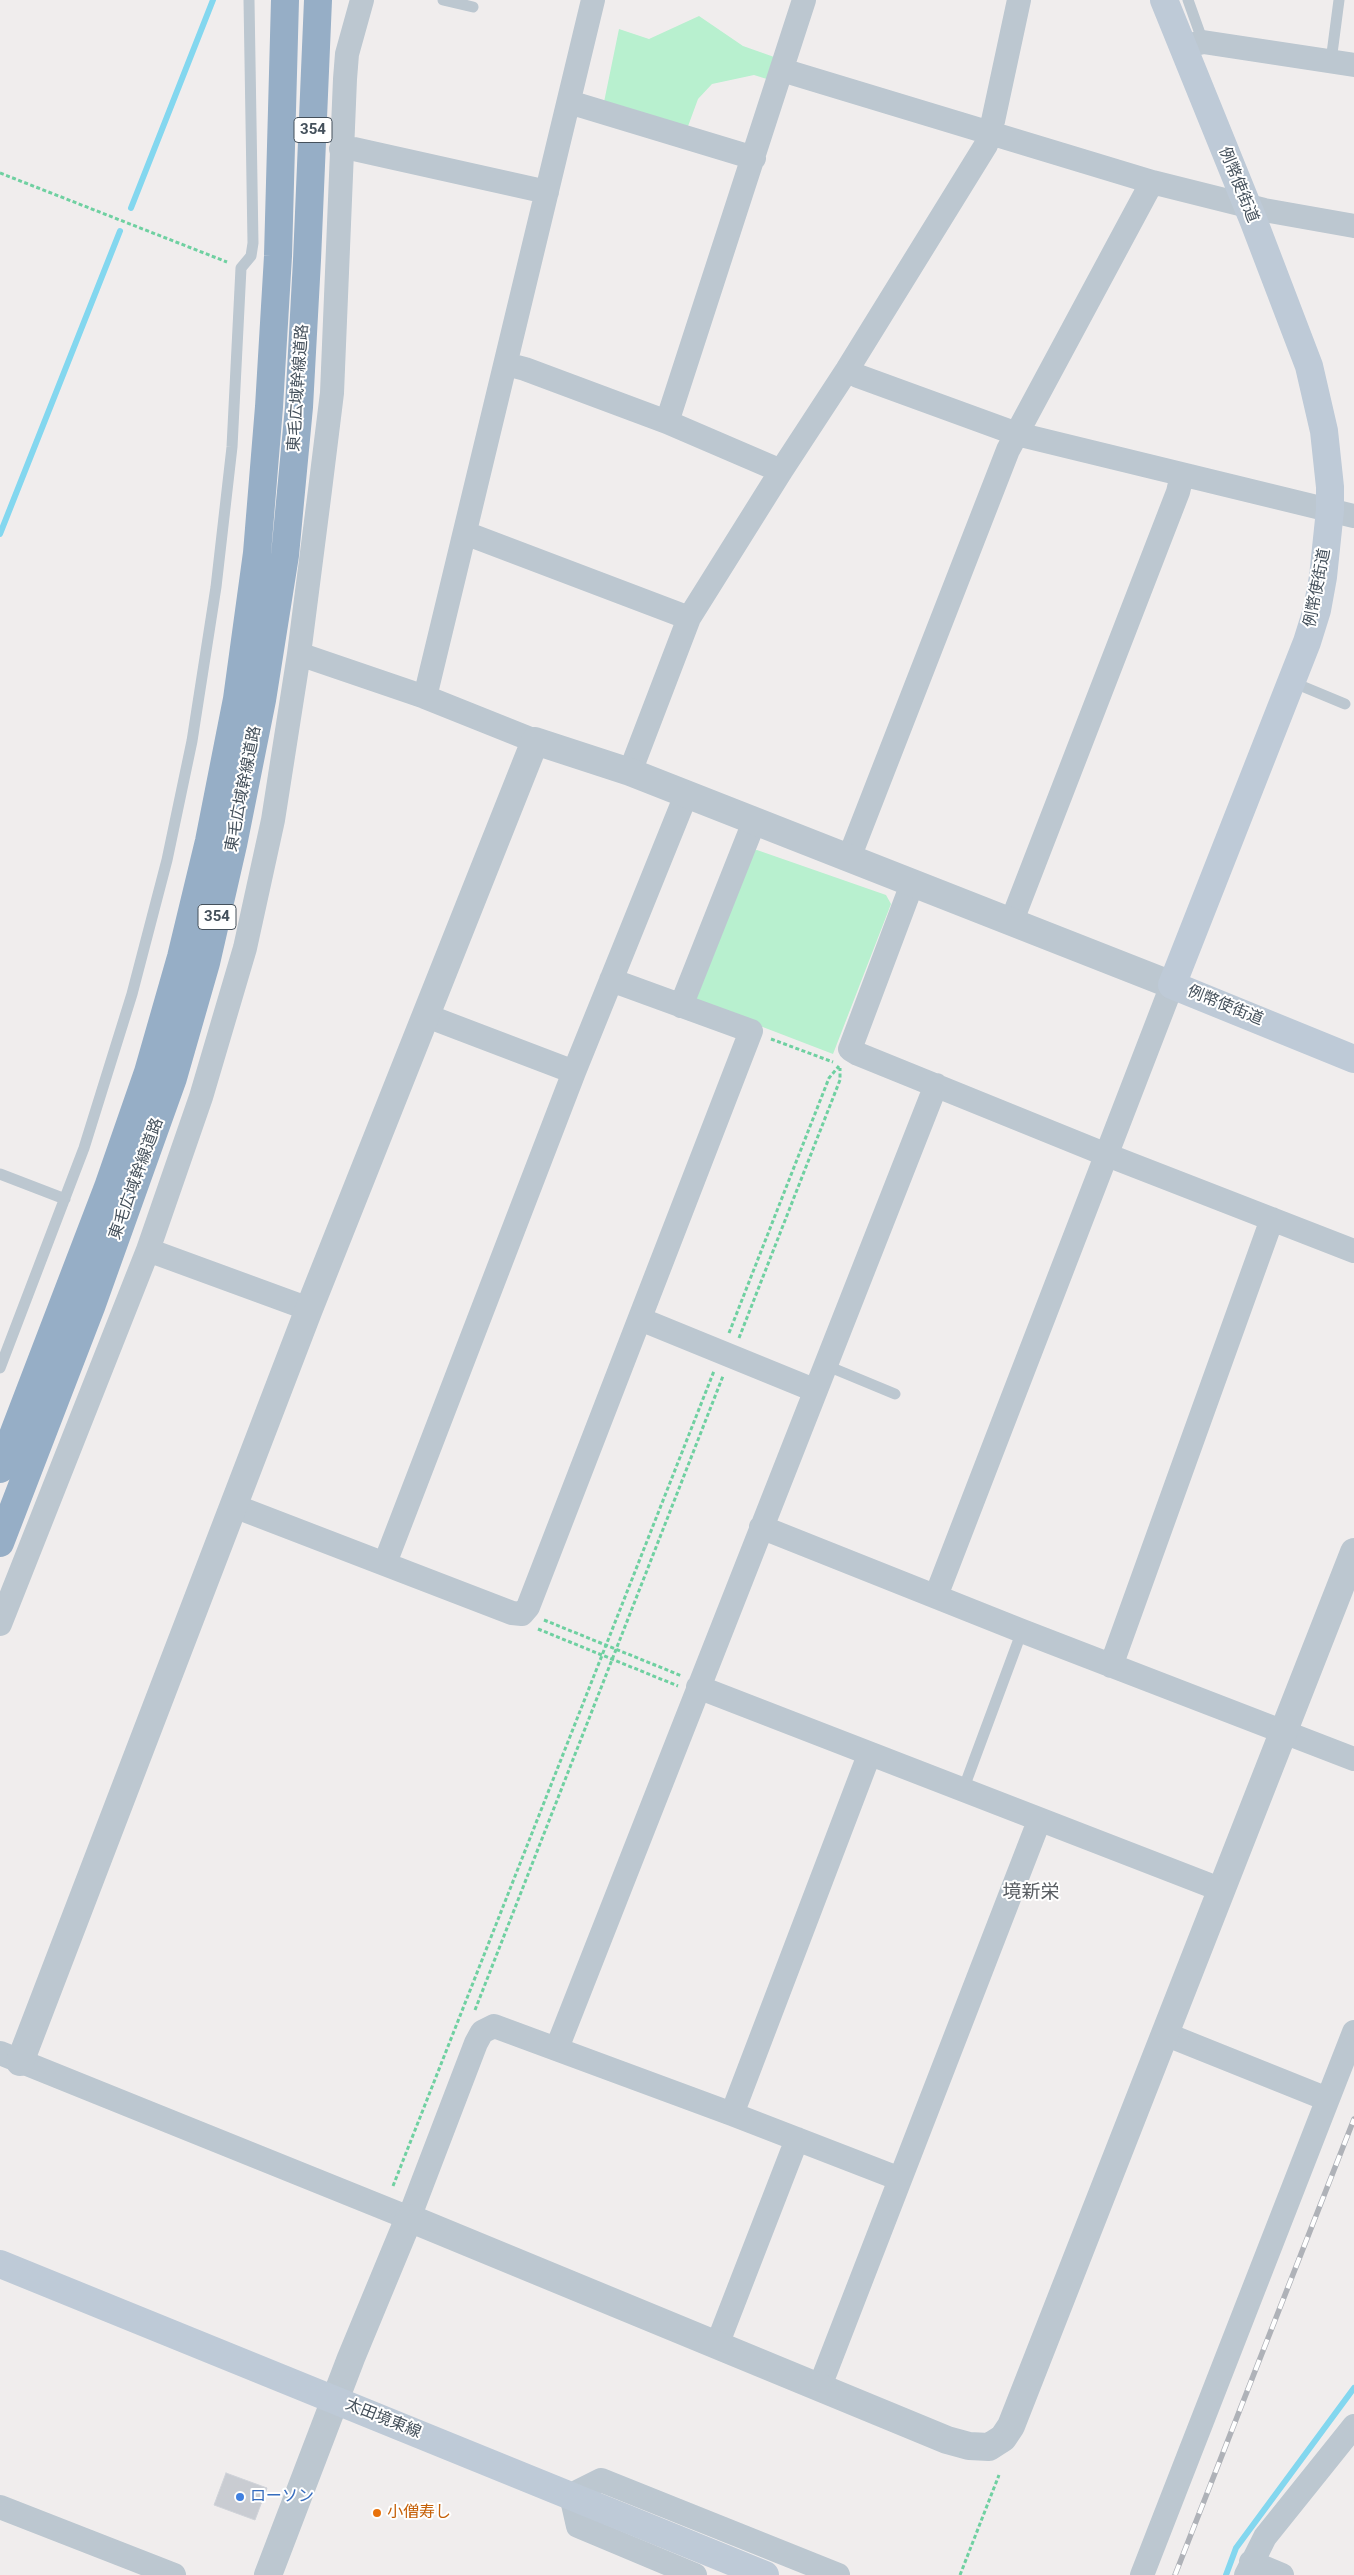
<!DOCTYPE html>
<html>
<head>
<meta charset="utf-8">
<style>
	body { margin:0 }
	canvas { display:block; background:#f0eded }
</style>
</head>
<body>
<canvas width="1354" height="2575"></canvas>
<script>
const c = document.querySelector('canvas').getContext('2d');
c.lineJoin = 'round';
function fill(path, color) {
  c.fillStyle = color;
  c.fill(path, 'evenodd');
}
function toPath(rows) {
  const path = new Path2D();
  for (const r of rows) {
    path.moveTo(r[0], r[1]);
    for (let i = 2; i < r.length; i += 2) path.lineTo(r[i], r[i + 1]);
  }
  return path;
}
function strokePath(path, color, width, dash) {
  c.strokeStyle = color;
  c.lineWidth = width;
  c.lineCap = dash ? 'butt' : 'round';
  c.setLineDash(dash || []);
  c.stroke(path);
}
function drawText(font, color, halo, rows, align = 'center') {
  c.font = font + ' Roboto,"Noto Sans JP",sans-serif';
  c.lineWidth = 4;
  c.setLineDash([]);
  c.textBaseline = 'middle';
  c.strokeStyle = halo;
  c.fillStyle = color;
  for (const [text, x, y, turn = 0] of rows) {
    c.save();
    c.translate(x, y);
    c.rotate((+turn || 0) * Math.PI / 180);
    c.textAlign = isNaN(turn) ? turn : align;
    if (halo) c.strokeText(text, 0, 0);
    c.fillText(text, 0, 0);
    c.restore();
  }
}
const green = toPath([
	[699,16,743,46,777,58,770,80,754,75,712,84,698,99,687,129,604,102,619,29,649,39],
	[757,850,886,895,891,904,833,1054,695,1001,750,851]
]);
const stream = toPath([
	[131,208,213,0],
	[0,534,120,231],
	[1226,2575,1236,2548,1354,2388]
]);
const building = toPath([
	[226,2473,267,2488,255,2520,214,2505,226,2473]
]);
const path = toPath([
	[0,173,227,262],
	[771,1039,833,1062],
	[729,1333,829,1078,839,1066],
	[739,1338,840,1080,840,1068],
	[544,1620,682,1676],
	[538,1629,678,1686],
	[475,2010,723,1376],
	[393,2186,714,1371],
	[960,2575,999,2475]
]);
const service = toPath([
	[443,0,473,7],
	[1188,0,1203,42],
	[1331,61,1339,0],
	[1292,682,1345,704],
	[0,1174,65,1199],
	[825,1365,895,1394],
	[0,1368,84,1148,132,994,167,860,192,741,216,587,232,447,241,268,251,256,253,243,249,0],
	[963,1790,1022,1631]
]);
const minor = toPath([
	[1182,47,1203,42,1354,65],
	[782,70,1152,182,1264,210,1354,226],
	[569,102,754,158],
	[341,149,354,149,547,192],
	[506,364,525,369,667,422,781,471],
	[847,370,858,376,1017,434,1354,516],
	[667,422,804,0],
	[465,533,689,618],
	[299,654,425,697,535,741],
	[425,697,593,0],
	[630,772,689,618,781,471,847,370,986,145,993,121,1019,0],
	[849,858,1008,450,1152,182],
	[912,884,850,1049,858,1054,1107,1155,1354,1251],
	[1011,923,1178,492,1182,475],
	[681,1006,754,822],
	[427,1016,574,1072],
	[148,1250,309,1309],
	[640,1319,814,1390],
	[234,1506,512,1613,522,1614,528,1607,751,1031,611,980],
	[761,1527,1022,1631,1354,1759],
	[385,1563,574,1072,686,795],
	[936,1596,1172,985],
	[0,1624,148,1250,201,1097,245,948,273,820,299,654,320,490,332,393,345,79,347,54,362,0],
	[1111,1666,1272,1219],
	[698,1687,1222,1890],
	[1165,2034,1327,2099],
	[557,2048,936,1085],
	[0,2053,409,2218,476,2043,482,2032,494,2026,732,2114,900,2179],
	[732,2114,869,1755],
	[717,2345,797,2139],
	[820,2386,1039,1821],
	[0,2507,174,2575],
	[1251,2562,1282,2575],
	[695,2575,578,2526,571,2495,601,2480,838,2575],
	[1142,2575,1354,2032],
	[1246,2575,1265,2537,1354,2426]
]);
const tertiary = toPath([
	[20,2062,309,1309,535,741,630,772,1172,985],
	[268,2575,351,2358,409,2218,947,2440,969,2446,989,2447,1003,2438,1011,2426,1354,1552]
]);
const secondary = toPath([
	[1164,0,1254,222,1309,366,1324,431,1330,487,1330,510,1323,577,1317,610,1307,642,1172,985,1354,1059],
	[0,2264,765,2575]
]);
const trunk = toPath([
	[0,1469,108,1187,148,1072,181,957,209,841,237,699,257,553,269,407,278,256,285,0],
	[0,1543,91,1307,173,1078,206,963,233,845,262,700,285,555,299,407,307,260,318,0]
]);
const rail = toPath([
	[1175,2575,1354,2119]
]);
const markers = [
	[240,2497,5,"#3f7fe0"],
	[377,2513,5,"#e8710a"]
];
const shields = [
	[313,130,38],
	[217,917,38]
];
const shieldNames = [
	["354",313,130],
	["354",217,917]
];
const streetNames = [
	["例幣使街道",1238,185,68],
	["東毛広域幹線道路",299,388,-86],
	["例幣使街道",1318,588,-79],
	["東毛広域幹線道路",244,789,-79],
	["例幣使街道",1225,1006,22],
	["東毛広域幹線道路",137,1179,-70],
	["太田境東線",383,2419,22]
];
const shopNames = [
	["ローソン",250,2497]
];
const foodNames = [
	["小僧寿し",387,2513]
];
const quarterNames = [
	["境新栄",1031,1893]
];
fill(green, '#b8f0cf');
strokePath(stream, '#83d7ef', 6);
fill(building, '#c9ccd2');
strokePath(building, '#d0d3d9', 1);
strokePath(path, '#6fd0a1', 3, [4, 2.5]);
strokePath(service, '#bcc7d0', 11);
strokePath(minor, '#bcc7d0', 24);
strokePath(tertiary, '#bcc7d0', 28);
strokePath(secondary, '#becad7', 28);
strokePath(trunk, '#96aec6', 28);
strokePath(rail, '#afb2b8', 5.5);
strokePath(rail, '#fff', 4, [11]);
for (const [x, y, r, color] of markers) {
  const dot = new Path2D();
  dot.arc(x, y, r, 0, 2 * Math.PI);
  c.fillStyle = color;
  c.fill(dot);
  strokePath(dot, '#fff', 2);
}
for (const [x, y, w] of shields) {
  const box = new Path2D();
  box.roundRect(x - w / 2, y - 12.5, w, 25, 4);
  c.fillStyle = '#fff';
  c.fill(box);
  strokePath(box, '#44505b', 1);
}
drawText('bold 15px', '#44505b', null, shieldNames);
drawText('16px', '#44505b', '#fff', streetNames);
drawText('16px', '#366cbe', '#fff', shopNames, 'left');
drawText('16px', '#c56008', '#fff', foodNames, 'left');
drawText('19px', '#595d62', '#fff', quarterNames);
</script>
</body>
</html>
